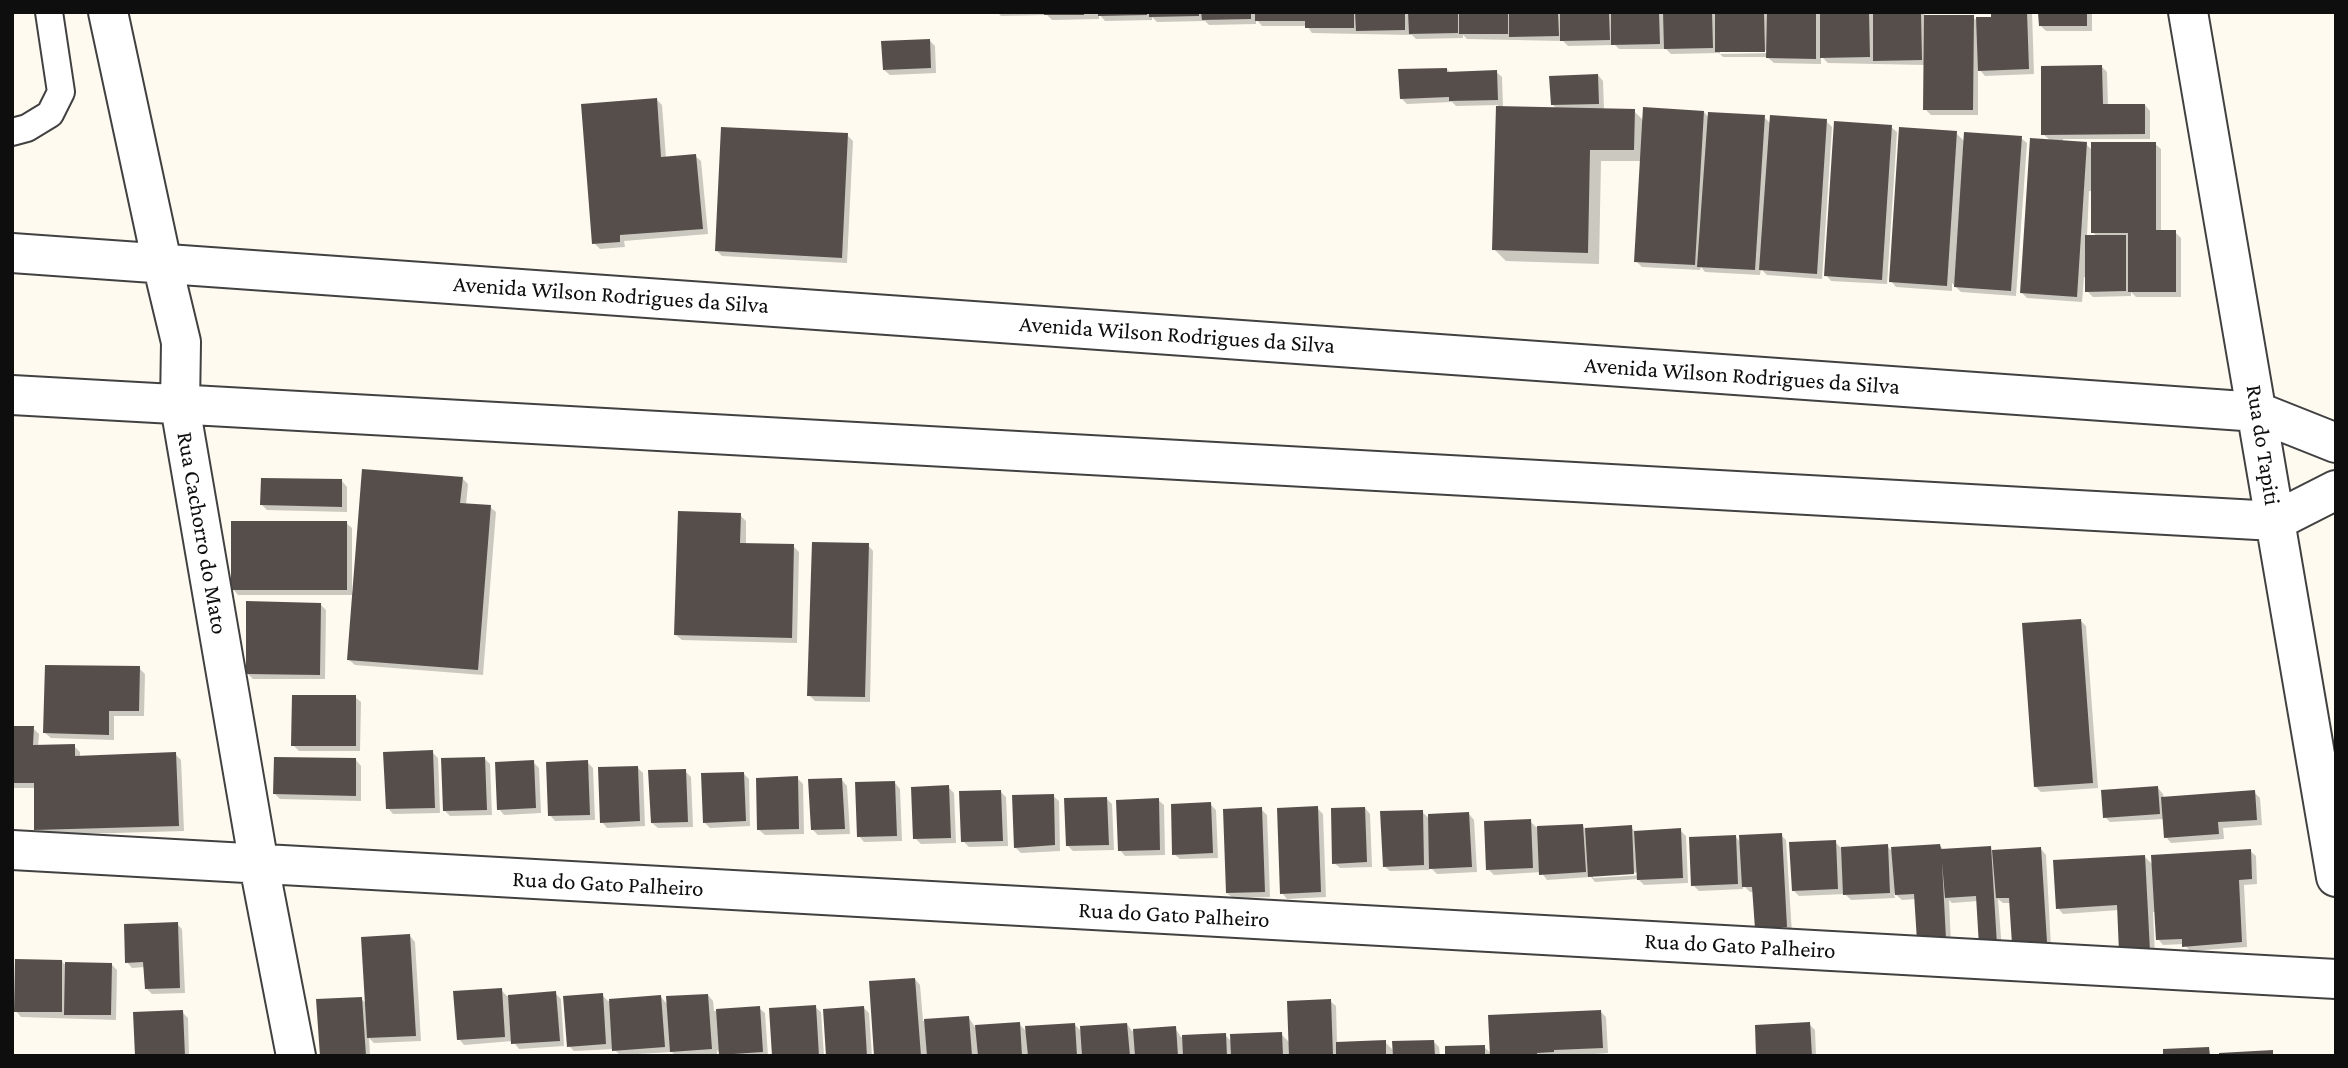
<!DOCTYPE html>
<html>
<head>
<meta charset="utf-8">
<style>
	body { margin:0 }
	#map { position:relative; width:2348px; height:1068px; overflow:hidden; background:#fefaf0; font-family:"Crimson Pro",serif }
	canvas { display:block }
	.frame { position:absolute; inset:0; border:14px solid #0e0e0e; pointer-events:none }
</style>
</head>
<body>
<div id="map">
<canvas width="2348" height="1068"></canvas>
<div class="frame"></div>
</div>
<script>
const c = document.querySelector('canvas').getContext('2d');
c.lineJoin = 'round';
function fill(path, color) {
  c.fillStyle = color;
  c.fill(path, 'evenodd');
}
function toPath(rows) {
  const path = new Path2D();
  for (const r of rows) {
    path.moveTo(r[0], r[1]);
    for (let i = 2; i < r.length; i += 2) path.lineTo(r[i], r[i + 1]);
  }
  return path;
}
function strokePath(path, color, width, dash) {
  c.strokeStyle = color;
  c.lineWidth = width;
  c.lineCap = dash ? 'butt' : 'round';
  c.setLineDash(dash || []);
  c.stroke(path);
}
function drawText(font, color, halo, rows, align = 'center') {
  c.font = font + ' "Crimson Pro",serif';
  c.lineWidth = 7;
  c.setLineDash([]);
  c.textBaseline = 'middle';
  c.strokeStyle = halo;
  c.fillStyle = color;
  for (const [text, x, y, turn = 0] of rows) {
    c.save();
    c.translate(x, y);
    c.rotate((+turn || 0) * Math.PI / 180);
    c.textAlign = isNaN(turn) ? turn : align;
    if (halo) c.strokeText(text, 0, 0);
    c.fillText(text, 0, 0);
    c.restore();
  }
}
const shadow = toPath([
	[997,12,1872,12,1874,14,1874,12,1922,12,1926,16,1973,17,1978,22,1993,18,1993,12,2032,12,2034,74,1985,76,1978,68,1978,115,1931,115,1925,109,1925,65,1828,63,1821,56,1821,64,1774,63,1767,57,1723,57,1719,53,1671,54,1666,49,1619,49,1615,45,1568,46,1563,41,1467,39,1463,35,1463,38,1416,39,1412,35,1312,33,1307,26,1262,26,1256,19,1256,24,1209,25,1205,21,1157,22,1152,17,1152,20,1105,21,1099,14,1099,19,1052,20,1047,15,1001,16],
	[1773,50,1773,53,1720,54,1720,51],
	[2040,12,2092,12,2092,31,2046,31,2040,25],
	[930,41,935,46,936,73,890,75,884,70],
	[2102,67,2107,72,2108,106,2145,105,2150,111,2150,139,2063,139,2063,142,2086,144,2092,150,2155,144,2161,149,2161,232,2175,232,2181,238,2181,297,2136,297,2131,292,2131,296,2093,297,2087,291,2087,277,2084,277,2082,302,2027,298,2021,292,2051,141,2043,134],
	[2089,191,2092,191,2092,232,2097,236,2087,236],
	[1447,69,1451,73,1496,72,1502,77,1503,108,1557,109,1552,104,1598,75,1603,81,1604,110,1634,111,1644,121,1704,112,1709,118,1764,117,1771,124,1826,121,1832,127,1822,279,1767,275,1761,269,1760,275,1705,272,1701,267,1700,270,1642,267,1636,261,1642,161,1601,161,1599,264,1506,261,1494,249,1498,105,1456,106,1452,102,1407,104,1401,98],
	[656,99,662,105,666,158,695,156,701,161,708,234,624,241,625,247,600,249,594,243],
	[1891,127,1897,132,1887,284,1831,281,1826,275],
	[1956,133,1965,142,2021,138,2027,143,2016,296,1961,292,1952,283,1952,291,1896,287,1891,281],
	[847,135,853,141,847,263,722,256,716,250],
	[462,478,468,484,466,505,490,507,496,512,483,675,355,665,349,660,354,595,238,595,233,589,346,523,352,528,352,593,354,593],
	[342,481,347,487,347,512,267,510,262,505],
	[740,515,746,521,746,545,793,546,799,552,797,643,682,640,676,635],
	[868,545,873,551,870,702,815,701,809,695],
	[320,604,326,610,325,679,253,679,247,673],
	[2081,621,2086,626,2098,788,2041,792,2035,786],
	[139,668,145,674,144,716,114,716,114,740,51,738,45,733],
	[355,697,361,702,360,751,299,751,293,745],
	[12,728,33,728,39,734,38,747,74,746,80,752,80,758,175,754,181,760,184,831,42,835,36,829,35,788,12,788],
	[432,752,438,758,440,813,393,814,388,808],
	[484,758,490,764,492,815,450,816,445,811],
	[356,760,361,766,361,801,280,799,274,793],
	[533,762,539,768,541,813,504,815,499,809],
	[587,762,593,768,595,820,555,821,550,815],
	[638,768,643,773,645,826,607,828,602,822],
	[685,771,691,777,693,827,658,828,652,823],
	[743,773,749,779,750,826,710,828,704,822],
	[797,778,803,784,804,834,765,835,759,830],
	[842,780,847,786,850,834,818,835,812,829],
	[895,783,900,789,902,841,864,842,859,836],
	[948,787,954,793,956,843,921,844,915,838],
	[2158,788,2163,794,2164,799,2254,792,2260,798,2262,825,2223,828,2224,839,2171,843,2166,837,2164,819,2110,822,2105,817],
	[1000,791,1006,797,1008,846,969,847,963,841],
	[1053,796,1059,801,1060,851,1021,853,1015,847],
	[1106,798,1112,804,1114,850,1073,851,1067,845],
	[1158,800,1164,805,1165,855,1125,856,1120,850],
	[1210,804,1216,810,1218,858,1180,859,1174,854],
	[1317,808,1323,814,1326,897,1287,899,1282,893],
	[1365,808,1370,814,1372,867,1340,868,1334,863],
	[1261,809,1267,815,1270,897,1233,898,1227,893],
	[1422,812,1430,819,1469,814,1474,820,1477,872,1437,874,1429,866,1429,870,1390,871,1384,866],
	[1530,821,1536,827,1582,825,1586,830,1631,827,1636,833,1680,830,1686,836,1688,883,1644,885,1638,879,1595,882,1591,877,1547,880,1541,872,1494,875,1488,869],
	[1643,872,1643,875,1593,878,1593,875],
	[1781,835,1786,840,1792,933,1763,934,1755,892,1750,892,1743,885,1743,889,1699,891,1693,885,1735,836,1741,843],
	[1835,842,1841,848,1887,846,1893,852,1940,846,1945,851,1990,848,1993,851,2041,849,2046,855,2051,947,2020,949,2011,903,2003,903,1998,899,2002,950,1986,951,1978,901,1952,903,1949,900,1951,944,1917,899,1902,900,1894,893,1895,898,1851,900,1845,894,1799,896,1793,890],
	[2250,851,2256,856,2257,884,2244,885,2247,947,2190,951,2184,944,2163,945,2158,939,2156,912,2153,912,2155,956,2119,910,2063,914,2058,908,2145,857,2153,865],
	[177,924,182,929,185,993,152,994,146,988,145,967,132,968,127,962],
	[410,936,415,942,421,1041,374,1043,369,1038,370,1056,322,1056,361,999,367,1004],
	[62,961,64,964,111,964,117,970,116,1020,21,1017,16,1011],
	[915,979,920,985,923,1021,969,1018,975,1027,1019,1024,1028,1033,1074,1024,1083,1033,1127,1024,1132,1031,1175,1028,1181,1037,1225,1035,1232,1042,1281,1034,1290,1043,1330,1001,1336,1006,1337,1043,1385,1042,1394,1051,1434,1042,1439,1047,1440,1056,876,1056],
	[501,990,507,996,555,993,561,999,564,1046,519,1049,513,1041,464,1045,459,1039],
	[602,995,608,1001,661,997,668,1005,708,995,713,1001,714,1011,759,1008,765,1013,768,1056,722,1056,717,1050,717,1054,699,1056,676,1056,672,1052,620,1055,614,1049,574,1051,569,1046],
	[815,1007,821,1012,824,1056,774,1056],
	[863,1007,869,1013,872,1056,828,1056],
	[1600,1011,1606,1017,1608,1053,1569,1056,1447,1056,1484,1047,1492,1054],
	[182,1012,188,1018,189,1056,137,1056],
	[1809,1024,1815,1030,1816,1056,1758,1056]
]);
const building = toPath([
	[1044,12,1084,12,1084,15,1044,15],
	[1098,12,1147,12,1147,15,1098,16],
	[1149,12,1199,12,1199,16,1149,17],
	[1201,12,1251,12,1251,19,1202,20],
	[1255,12,1354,12,1354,28,1305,28,1305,21,1255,21],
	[1355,12,1405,12,1405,30,1356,31],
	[1408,12,1458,12,1458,33,1409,34],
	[1459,12,1508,12,1508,34,1459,34],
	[1509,12,1558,12,1559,36,1509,37],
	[1560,12,1609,12,1610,40,1560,41],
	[1611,12,1659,12,1660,44,1611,45],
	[1663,12,1712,12,1713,48,1664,49],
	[1715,12,1764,12,1765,52,1715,52],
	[1767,12,1816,12,1816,59,1766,58],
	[1820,12,1869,12,1870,57,1820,58],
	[1873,12,1921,12,1922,60,1873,61],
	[1991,12,2027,12,2029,69,1978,71,1976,17,1991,17],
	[2038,12,2087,12,2087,26,2039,26],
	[1924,15,1974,15,1973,110,1923,110],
	[930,39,931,68,883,70,881,41],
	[2102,65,2103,104,2145,104,2145,134,2041,135,2041,66],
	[1447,68,1447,72,1497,70,1498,100,1449,101,1449,97,1400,99,1398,69],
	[1598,74,1599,104,1551,105,1549,76],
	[657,98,661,157,696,154,703,229,620,235,620,242,592,244,581,104],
	[1496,106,1635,109,1634,150,1590,150,1588,253,1492,250],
	[1643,107,1704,111,1695,265,1634,262],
	[1708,112,1765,115,1755,270,1697,267],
	[1770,115,1827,119,1817,274,1759,270],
	[1834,121,1892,125,1882,280,1824,276],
	[721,127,848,133,842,258,715,251],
	[1899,127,1957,131,1947,286,1889,282],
	[1964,132,2022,136,2011,291,1954,287],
	[2030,138,2087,142,2077,297,2020,293],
	[2091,142,2156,142,2156,230,2176,230,2176,292,2128,292,2128,233,2091,233],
	[2085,235,2126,235,2126,291,2085,292],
	[362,469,463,477,460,503,491,505,478,670,347,660],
	[261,478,342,479,342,507,260,505],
	[678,511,741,513,740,543,794,544,792,638,674,635],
	[231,521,347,521,347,590,231,590],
	[812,542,869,543,865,697,807,696],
	[246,601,321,603,320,675,246,674],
	[2081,619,2093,783,2034,787,2022,623],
	[45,665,140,666,139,711,109,711,109,735,43,733],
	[292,695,356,695,356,746,291,746],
	[12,726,34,726,33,745,75,744,75,756,176,752,179,826,34,830,34,783,12,783],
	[433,750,435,808,386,809,383,752],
	[274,757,356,758,356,796,273,794],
	[485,757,487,810,443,811,441,758],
	[534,760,536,808,497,810,495,762],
	[588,760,590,815,548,816,546,762],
	[638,766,640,821,600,823,598,767],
	[686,769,688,822,651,823,648,770],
	[744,772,746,821,703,823,701,773],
	[798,776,799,829,757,830,756,778],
	[842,778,845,829,811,830,808,779],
	[895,781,897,836,857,837,855,782],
	[949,785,951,838,913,839,911,787],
	[2158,786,2160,814,2103,818,2101,790],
	[1001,790,1003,841,961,842,959,791],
	[2255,790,2257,820,2218,822,2219,834,2164,838,2161,797],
	[1054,794,1055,845,1014,848,1012,795],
	[1107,797,1109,845,1066,846,1064,798],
	[1159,798,1160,850,1118,851,1116,800],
	[1211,802,1213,853,1172,855,1171,804],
	[1318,806,1321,892,1280,894,1277,808],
	[1262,807,1265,892,1226,893,1223,809],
	[1365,807,1367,862,1332,864,1331,808],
	[1423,810,1424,865,1383,867,1380,811],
	[1469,812,1472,867,1429,869,1428,814],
	[1531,819,1533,868,1486,870,1484,821],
	[1583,824,1586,872,1539,875,1537,826],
	[1632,825,1634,874,1588,877,1585,828],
	[1681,828,1683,878,1637,880,1634,831],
	[1782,833,1787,927,1755,929,1752,887,1742,887,1739,835],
	[1736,835,1738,884,1691,886,1689,837],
	[1836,840,1838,889,1792,891,1789,842],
	[1888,844,1890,893,1843,895,1841,847],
	[1940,844,1941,849,1991,846,1997,945,1979,946,1976,896,1945,898,1942,862,1946,939,1917,941,1914,894,1895,895,1891,847],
	[2041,847,2047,942,2012,944,2009,898,1996,898,1992,850],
	[2251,849,2252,879,2239,880,2242,942,2182,947,2182,939,2156,940,2151,855],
	[2145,855,2150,951,2119,952,2117,905,2056,909,2053,860],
	[178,922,180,988,145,989,143,962,125,963,124,924],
	[410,934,416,1036,367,1038,361,937],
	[15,959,62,960,62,1012,14,1012],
	[65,962,112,963,111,1015,64,1015],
	[915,978,921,1056,874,1056,869,981],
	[502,988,505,1037,457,1040,453,991],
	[556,991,560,1041,511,1044,508,995],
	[603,993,606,1044,567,1047,563,996],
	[708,994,712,1049,670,1052,666,996],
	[661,995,665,1047,612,1051,609,999],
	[362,997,366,1056,320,1056,316,999],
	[1331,999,1333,1056,1289,1056,1287,1001],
	[816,1005,819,1056,772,1056,769,1008],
	[760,1006,763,1052,719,1055,716,1009],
	[864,1006,867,1056,826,1056,823,1009],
	[183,1010,185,1056,135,1056,133,1012],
	[1601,1010,1603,1048,1554,1050,1554,1052,1537,1053,1537,1056,1490,1056,1488,1015],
	[969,1016,972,1056,927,1056,924,1019],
	[1020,1022,1022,1056,978,1056,975,1025],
	[1810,1022,1812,1056,1756,1056,1755,1025],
	[1075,1023,1077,1056,1028,1056,1025,1026],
	[1127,1023,1130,1056,1082,1056,1080,1026],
	[1176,1026,1178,1056,1135,1056,1133,1029],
	[1282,1032,1283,1056,1231,1056,1230,1034],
	[1226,1033,1227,1056,1183,1056,1182,1035],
	[1386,1040,1386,1056,1336,1056,1336,1042],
	[1434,1040,1435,1056,1393,1056,1392,1041],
	[1485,1045,1485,1056,1445,1056,1445,1046],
	[2209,1047,2210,1056,2163,1056,2163,1049],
	[2273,1050,2273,1056,2219,1056,2219,1053]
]);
const lane = toPath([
	[12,132,27,128,50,114,61,92,49,12]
]);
const street = toPath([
	[108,12,162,263,181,342,180,406,259,865,296,1056],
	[2188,12,2336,877],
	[12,253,2258,412,2336,443],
	[12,395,2275,521,2336,490],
	[12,850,2336,979]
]);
const streetNames = [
	["Avenida Wilson Rodrigues da Silva",611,295,4],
	["Avenida Wilson Rodrigues da Silva",1177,335,4],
	["Avenida Wilson Rodrigues da Silva",1742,376,4],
	["Rua do Tapiti",2263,445,81],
	["Rua Cachorro do Mato",202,533,80],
	["Rua do Gato Palheiro",608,884,3],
	["Rua do Gato Palheiro",1174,915,3],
	["Rua do Gato Palheiro",1740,946,3]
];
fill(shadow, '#0003');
fill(building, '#564e4b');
strokePath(lane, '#414141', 30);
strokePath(street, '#414141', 42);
strokePath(lane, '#fff', 26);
strokePath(street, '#fff', 38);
drawText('23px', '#0e0e0e', '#fff', streetNames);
</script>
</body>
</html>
